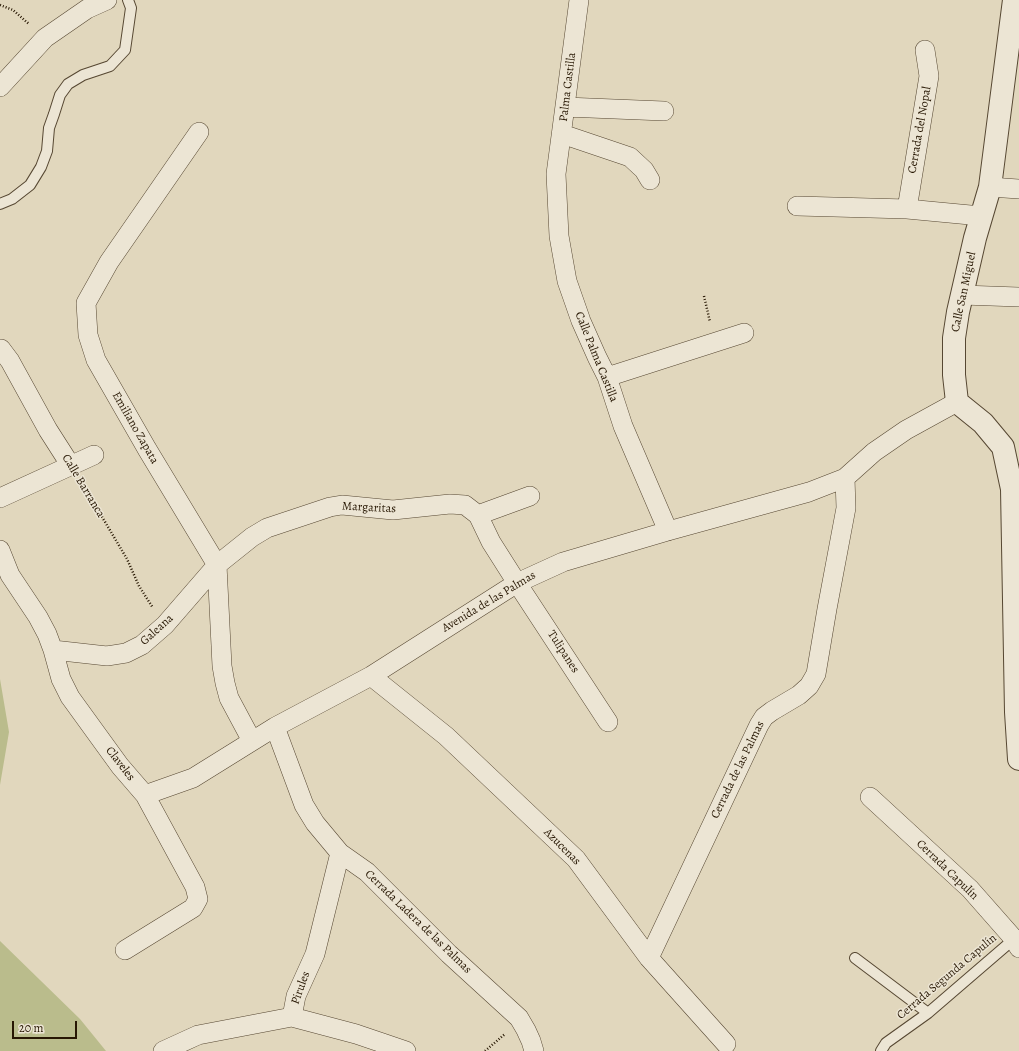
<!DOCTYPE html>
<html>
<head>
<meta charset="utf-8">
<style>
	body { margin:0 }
	#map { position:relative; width:1019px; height:1051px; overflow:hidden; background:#e1d7bd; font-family:Alegreya,serif }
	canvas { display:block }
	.scale { position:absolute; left:12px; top:1021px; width:65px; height:18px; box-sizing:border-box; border:2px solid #271703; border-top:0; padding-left:5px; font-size:12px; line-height:14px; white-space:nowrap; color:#271703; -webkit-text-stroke:3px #ece5d4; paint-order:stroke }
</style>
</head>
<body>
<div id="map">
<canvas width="1019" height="1051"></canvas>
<div class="scale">20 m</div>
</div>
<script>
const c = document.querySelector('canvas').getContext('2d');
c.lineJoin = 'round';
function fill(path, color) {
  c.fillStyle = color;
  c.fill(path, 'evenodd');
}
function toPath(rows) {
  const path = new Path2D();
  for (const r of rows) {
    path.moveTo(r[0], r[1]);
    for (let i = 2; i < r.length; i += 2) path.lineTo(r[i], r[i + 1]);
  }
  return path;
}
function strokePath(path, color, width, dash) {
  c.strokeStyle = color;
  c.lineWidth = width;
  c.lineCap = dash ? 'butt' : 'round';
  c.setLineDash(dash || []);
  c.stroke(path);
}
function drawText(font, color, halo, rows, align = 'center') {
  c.font = font + ' Alegreya,serif';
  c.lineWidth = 3;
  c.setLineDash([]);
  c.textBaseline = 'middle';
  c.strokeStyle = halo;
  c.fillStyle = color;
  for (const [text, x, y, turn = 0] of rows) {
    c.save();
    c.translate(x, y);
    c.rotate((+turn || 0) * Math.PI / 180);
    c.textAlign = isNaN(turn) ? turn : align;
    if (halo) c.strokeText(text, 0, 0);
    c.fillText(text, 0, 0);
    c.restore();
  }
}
const green = toPath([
	[0,679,9,732,0,785],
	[0,941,80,1019,106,1051,0,1051]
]);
const path = toPath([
	[0,5,13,10,29,24],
	[704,296,710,322],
	[82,483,127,559,139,586,153,608],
	[485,1051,505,1034]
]);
const service = toPath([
	[0,204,12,199,30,185,41,167,47,151,49,128,54,114,60,95,68,84,83,75,110,66,125,50,131,8,128,0],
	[855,958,928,1013],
	[881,1051,886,1043,928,1013,1014,939]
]);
const minor = toPath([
	[579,0,556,174,559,236,567,281,581,321,597,357,607,377,623,426,668,531],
	[0,87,45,38,87,9,107,0],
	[565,107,664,111],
	[199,132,109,262,86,303,88,335,96,360,147,449,217,565,222,666,225,683,229,698,252,741],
	[562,134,630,157,644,170,650,180],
	[990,187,1019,189],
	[797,206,907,209,981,216],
	[907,209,929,76,925,50],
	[962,295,1019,297],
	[0,349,1,349,10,361,48,430,71,466],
	[607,377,744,333],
	[0,498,94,455],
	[478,515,530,496],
	[0,550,10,575,38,617,47,634,53,650,61,679,70,697,120,766,145,795,195,887,198,899,193,908,125,950],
	[53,650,107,656,126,653,142,645,165,625,217,565,252,537,267,528,330,507,342,505,393,510,450,504,465,505,478,515,491,542,517,583,608,722],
	[371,676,446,736,576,859,649,958,726,1044],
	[275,727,304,805,315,823,340,853,367,872,449,954,519,1018,526,1030,531,1041,534,1051],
	[145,795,193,778,275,727,371,676,517,583,563,562,668,531,809,492,845,478,874,452,906,430,957,402],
	[870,797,970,889,1014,939,1019,948],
	[649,958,759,725,764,717,772,711,799,695,809,686,816,674,827,609,846,508,845,478],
	[292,1017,356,1034,406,1051],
	[163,1051,198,1035,292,1017,296,996,315,954,340,853]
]);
const tertiary = toPath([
	[1014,0,990,187,975,238,958,312,954,338,954,375,957,402,983,423,1003,447,1012,489,1016,712,1019,759]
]);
const streetNames = [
	["Palma Castilla",568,87,-83],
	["Cerrada del Nopal",920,130,-80],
	["Calle San Miguel",964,292,-78],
	["Calle Palma Castilla",596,357,68],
	["Emiliano Zapata",135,428,60],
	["Calle Barranca",83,486,59],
	["Margaritas",369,508,3],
	["Avenida de las Palmas",489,602,-31],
	["Galeana",157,630,-42],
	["Tulipanes",563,652,57],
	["Claveles",120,764,52],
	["Cerrada de las Palmas",738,770,-64],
	["Azucenas",562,847,45],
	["Cerrada Capulín",947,870,44],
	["Cerrada Ladera de las Palmas",418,922,44],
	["Cerrada Segunda Capulín",947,977,-40],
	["Pirules",301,988,-70]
];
fill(green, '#babc8c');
strokePath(service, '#564732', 12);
strokePath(minor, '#564732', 20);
strokePath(tertiary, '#564732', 24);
strokePath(path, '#271703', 2.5, [1, 2]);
strokePath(service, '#ece5d4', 10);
strokePath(minor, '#ece5d4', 19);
strokePath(tertiary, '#ece5d4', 22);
drawText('12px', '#271703', '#ece5d4', streetNames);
</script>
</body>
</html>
